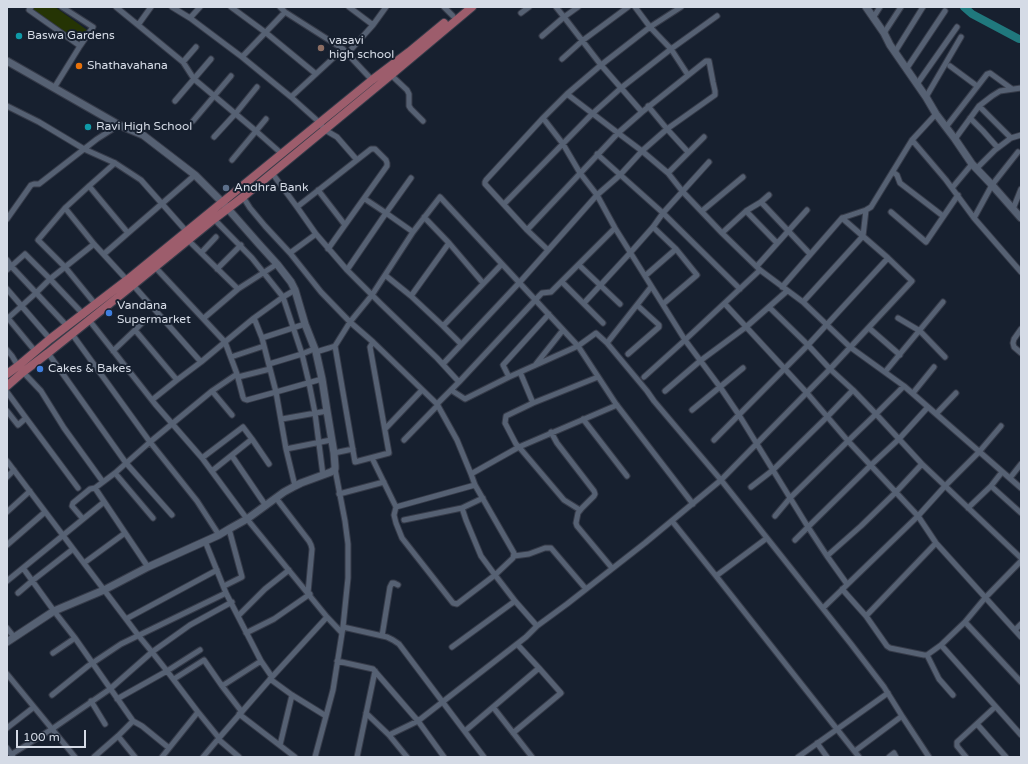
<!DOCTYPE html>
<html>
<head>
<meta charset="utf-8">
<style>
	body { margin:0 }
	#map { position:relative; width:1028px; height:764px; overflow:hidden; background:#17202f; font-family:"Varela Round",sans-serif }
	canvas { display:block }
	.frame { position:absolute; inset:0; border:8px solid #d5dbe6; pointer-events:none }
	.scale { position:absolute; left:16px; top:730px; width:70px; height:18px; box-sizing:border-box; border:2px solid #d5dbe6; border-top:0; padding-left:5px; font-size:12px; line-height:14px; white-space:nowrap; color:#d5dbe6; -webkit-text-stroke:3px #17202f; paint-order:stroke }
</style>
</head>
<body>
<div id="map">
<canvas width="1028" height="764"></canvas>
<div class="frame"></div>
<div class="scale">100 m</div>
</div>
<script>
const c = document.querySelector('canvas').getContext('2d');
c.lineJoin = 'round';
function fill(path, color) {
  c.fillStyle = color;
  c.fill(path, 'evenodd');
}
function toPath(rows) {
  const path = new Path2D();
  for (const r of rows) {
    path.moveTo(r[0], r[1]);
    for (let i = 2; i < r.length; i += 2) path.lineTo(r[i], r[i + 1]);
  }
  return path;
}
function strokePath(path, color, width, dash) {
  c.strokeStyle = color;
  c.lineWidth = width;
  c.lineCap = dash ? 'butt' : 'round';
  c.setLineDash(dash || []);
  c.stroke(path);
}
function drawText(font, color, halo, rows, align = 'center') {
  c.font = font + ' "Varela Round",sans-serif';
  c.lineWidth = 4;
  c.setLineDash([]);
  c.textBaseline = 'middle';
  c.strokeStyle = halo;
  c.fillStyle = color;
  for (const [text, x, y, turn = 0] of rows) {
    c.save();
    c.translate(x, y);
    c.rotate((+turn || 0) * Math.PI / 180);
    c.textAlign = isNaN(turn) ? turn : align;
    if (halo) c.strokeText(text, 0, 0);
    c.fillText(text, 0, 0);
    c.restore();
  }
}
const green = toPath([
	[34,7,55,7,87,30,78,42,33,10]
]);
const river = toPath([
	[964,7,972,14,1019,39,1021,39]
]);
const street = toPath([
	[31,7,29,10,80,46],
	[116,7,138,25],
	[151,7,138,25,183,62,194,79,256,131,282,154],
	[172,7,190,18,242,57],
	[231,7,265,32,316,74],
	[280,7,285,12,343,49,372,80],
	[444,7,453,16],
	[578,7,564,17,601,65,642,112,618,133,567,94,601,65,650,27,681,7],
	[635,7,650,27,671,49,688,75],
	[285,12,242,57,291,97],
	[521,13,529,7],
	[190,18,200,7],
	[873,18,880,7],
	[373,25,386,7],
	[884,33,901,7],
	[542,36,564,17,556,7],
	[343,49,291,97,320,123,325,130,337,137,357,160],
	[895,52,923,7],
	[347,54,373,25,349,7],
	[562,59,582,41,628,7],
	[183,62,196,47],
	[950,66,977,86],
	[907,68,945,11],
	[391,75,407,90,409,94,409,106,411,109,423,121],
	[917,84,957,27],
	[54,88,80,46,93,27,62,7],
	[926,97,961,37],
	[175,101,211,59],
	[7,106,39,122,84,149,115,163,141,180,187,232],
	[648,106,667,129,688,152],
	[979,106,1011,138],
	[543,118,563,144,580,173,597,195,615,228,685,340,720,387,739,415,808,527,871,465,899,439,928,407],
	[970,118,983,131,998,148],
	[193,121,231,76],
	[946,127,987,74,990,73,1012,89],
	[214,137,236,113,257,87],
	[955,139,979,106,992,96,1000,91,1021,88],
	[912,140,946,180,974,218,1021,272],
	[597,154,663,213,740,289],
	[232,160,266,119],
	[976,169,995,150,1011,138,1021,135],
	[893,172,897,175,900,183,943,216],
	[272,173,297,207,316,234,290,253],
	[668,173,704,137],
	[411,178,386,213,413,232,440,197,578,346,596,333,607,343,647,391,654,401,721,480,851,644,884,687,902,716,929,757],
	[89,186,115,163],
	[952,188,972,164],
	[243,197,250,208,265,226,290,253,321,292,350,322,373,342,437,404,457,440,471,474,475,485,514,553,513,558,495,575,481,556,466,520,462,508],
	[761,202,810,254],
	[504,204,592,114,621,88,671,49,717,16],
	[297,207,371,149,375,149,386,160,387,163,387,166,345,225,318,190],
	[65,208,38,240,65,267,96,305],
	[1013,209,1021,189],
	[702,211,743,177],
	[746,211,777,243],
	[891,212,926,242,958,195],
	[212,217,252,258,283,297,302,354,309,383,315,413,323,475],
	[424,217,449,243,483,283],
	[974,218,992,185,1018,152],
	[7,219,31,185,34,184,39,184,97,139,119,125],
	[653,227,676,249,697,275,663,304],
	[527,230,618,133,642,151,668,173,683,192,722,233,760,270,803,302,850,347,904,386,1021,488],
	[128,233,195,175],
	[722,233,746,211,761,202,769,195],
	[316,234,347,270,380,303,437,358,459,382,437,404],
	[188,240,238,289],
	[449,243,411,296,443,326,502,264],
	[328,249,345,225],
	[548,250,527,230,485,184,485,182,486,180,543,118,567,94],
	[201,253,216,237],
	[104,254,128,233,89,186,65,208,94,244,127,280],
	[7,260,11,266,67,326],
	[579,265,620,304],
	[757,266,807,210],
	[217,269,241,245],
	[7,270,25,254,50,279,84,315],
	[347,270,386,213,365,199],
	[385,275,411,296],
	[645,276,676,249],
	[562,282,603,323],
	[133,285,201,362,225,342,155,267],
	[782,287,842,218,866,210,871,207,912,140,936,114],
	[7,289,50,339],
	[803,302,863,236,866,210],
	[584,303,630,253,653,227,663,213,709,162],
	[725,304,807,393,848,441,918,516,936,543,1021,637],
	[769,307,808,345,830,369,853,390,876,414,922,464,1021,558],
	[7,317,35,351],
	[204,318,238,289,277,264],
	[254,318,262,338,276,392,247,400,244,399,243,397,237,374,225,342,254,318,283,297,295,290],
	[898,318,920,331,945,357],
	[7,319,36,293,50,279,94,244],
	[89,320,155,404,202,458,247,519,327,617,272,677,219,738],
	[145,320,135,330,177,380,152,400],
	[443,326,461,344],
	[869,328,900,355],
	[1021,329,1014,339,1013,343,1014,347,1021,353],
	[72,334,150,442,197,501,219,535],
	[262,338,305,324],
	[607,343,651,287],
	[335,346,355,462,389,453,370,347,373,342],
	[7,350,12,356,18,366],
	[113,351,135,330],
	[316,352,329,348,335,346,350,322,372,295,413,232],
	[48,353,126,463,172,515],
	[628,354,659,327,659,325,637,305],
	[231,357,264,346],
	[269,364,302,354,314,349],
	[443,364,519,283,597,195,620,175,642,151,667,129,715,95,715,91,713,82,709,61,706,61,642,112],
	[536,364,563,330],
	[23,372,41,391,64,428,103,482,95,488,148,567],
	[520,372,533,403],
	[885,372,943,302],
	[238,377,270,369],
	[509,377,578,346,616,404,693,504],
	[598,377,533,403,506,416,505,423,516,444,519,447,617,405],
	[644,377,685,340,760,270],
	[322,379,276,392,286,449,331,440],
	[177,380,201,362],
	[459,382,540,295,542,293,551,292,615,228],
	[451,390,465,399,509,377,503,365,549,314],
	[212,391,232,415],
	[665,391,700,361,746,327,787,291],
	[7,392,26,418],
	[913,393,934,367],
	[692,410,743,368],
	[7,411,18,425,26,418,78,488],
	[936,414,956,393],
	[282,419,327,411],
	[583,419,627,476],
	[385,429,422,390],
	[551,432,557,443,594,491,595,494,594,496,582,508,578,513,576,523,577,526,612,568],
	[252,439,269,464],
	[404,440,438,405],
	[714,440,808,345,888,258],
	[286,449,295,486],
	[334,453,353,449],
	[232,456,266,506],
	[202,458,243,427,252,439,212,471],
	[372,458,396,507,475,485],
	[7,461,138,635,152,652,110,689,52,729,12,754],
	[115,473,153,518],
	[471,474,519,447,564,500,580,510],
	[7,477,14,470],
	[1010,478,1021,464],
	[103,482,115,473,150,442,212,391,237,374],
	[991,486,1021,513],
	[751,487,773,470,827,417,853,390],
	[339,494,384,482],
	[276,498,309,541,311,545,312,549,308,593],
	[396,507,394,515,396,523,402,538,453,603,457,604,495,575,515,601,537,626],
	[968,508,991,486,1002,472],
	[7,512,30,491],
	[775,516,790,498,848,441,876,414,904,386],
	[83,519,72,506,73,503,90,489,95,488],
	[404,520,462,508,483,498],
	[672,521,716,576,767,538],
	[795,540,808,527,827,556],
	[205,541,226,593,261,661],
	[7,545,45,512],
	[514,556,529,554,545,548,551,548,586,589],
	[84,563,125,533],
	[23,568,54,611,75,638,53,653],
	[716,576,859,757],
	[7,581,104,502],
	[847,584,827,556,861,526,896,492,922,464],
	[224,586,242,577,229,529],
	[842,589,866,616,936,543],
	[18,593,32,581,73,549],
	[823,608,918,516,945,486,979,452,1001,426],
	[238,616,265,589,289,570],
	[866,616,887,646,890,648,924,655,927,655,941,645,965,622,985,598,1021,561],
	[327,617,342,633],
	[126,619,217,570],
	[965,622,1021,682],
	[343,627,387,637,393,640,399,644,484,757],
	[7,628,14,637],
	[1015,630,1021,624],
	[246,633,274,619,310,594],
	[382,636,390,587,392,583,394,583,398,585],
	[75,638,133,721,142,726,169,748],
	[941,645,1021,735],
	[452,647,515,601],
	[927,655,939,679,953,695],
	[337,661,373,669,418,721,444,757],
	[7,674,75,757],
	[174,679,204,660,222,686,242,712],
	[270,679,292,695,326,716],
	[222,686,261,661,272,677],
	[52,695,88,666,121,644,226,593],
	[117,699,167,671,200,650],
	[91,701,105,724],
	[493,707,532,757],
	[366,713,389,735,407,757],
	[239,714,295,757],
	[977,724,1006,757],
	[7,728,34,707],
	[465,731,539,668,517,644],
	[513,733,561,693,539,668],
	[389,735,418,721,526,637,537,626,567,604,645,543,721,480,830,369,912,281,888,258,842,218],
	[118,736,135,757],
	[218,739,239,757],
	[817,743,827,757],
	[280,745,292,695],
	[7,748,13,757],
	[855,751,902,716],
	[94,757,118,736,133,721],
	[162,757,198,712],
	[203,757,219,738,198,712,167,671,152,652,190,625,232,602],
	[315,757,333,690,343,627,348,578,348,544,345,521,335,469],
	[357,757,375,671],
	[798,757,888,693],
	[889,757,894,753,896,757],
	[966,757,957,746,957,742,995,707]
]);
const secondary = toPath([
	[866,7,884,33,890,45,926,97,936,114,955,139,972,164,992,185,1021,218],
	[7,61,119,125,143,135,195,175,222,202,258,243,277,264,291,282,295,290,305,324,316,352,322,379,327,411,334,453,335,466,335,469,331,472,301,483,295,486,284,492,247,519,229,529,219,535,148,567,104,590,54,611,7,642]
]);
const primary = toPath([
	[7,374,18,366,50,339,127,280,372,80,409,52,444,23],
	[7,386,23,372,48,353,133,285,214,219,243,197,391,75,472,7]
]);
const markers = [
	[19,36,4,"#0f9aa8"],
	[321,48,4,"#8d6e63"],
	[79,66,4,"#e8710a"],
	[88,127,4,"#0f9aa8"],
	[226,188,4,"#5c6f8a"],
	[109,313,4,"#3f7fe0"],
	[40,369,4,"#3f7fe0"]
];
const poiNames = [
	["Baswa Gardens",27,36],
	["vasavi",329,41],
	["high school",329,55],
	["Shathavahana",87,66],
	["Ravi High School",96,127],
	["Andhra Bank",234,188],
	["Vandana",117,306],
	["Supermarket",117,320],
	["Cakes & Bakes",48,369]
];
fill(green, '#253404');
strokePath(river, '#20787d', 8);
strokePath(street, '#363b49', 7);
strokePath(secondary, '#363b49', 9);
strokePath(primary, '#363b49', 10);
strokePath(street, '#566173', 5);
strokePath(secondary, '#566173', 7);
strokePath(primary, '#9d5d6c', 8);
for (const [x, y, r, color] of markers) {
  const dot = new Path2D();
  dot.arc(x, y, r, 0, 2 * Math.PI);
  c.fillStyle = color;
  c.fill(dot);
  strokePath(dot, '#17202f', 1.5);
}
drawText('12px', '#d5dbe6', '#17202f', poiNames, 'left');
</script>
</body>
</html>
